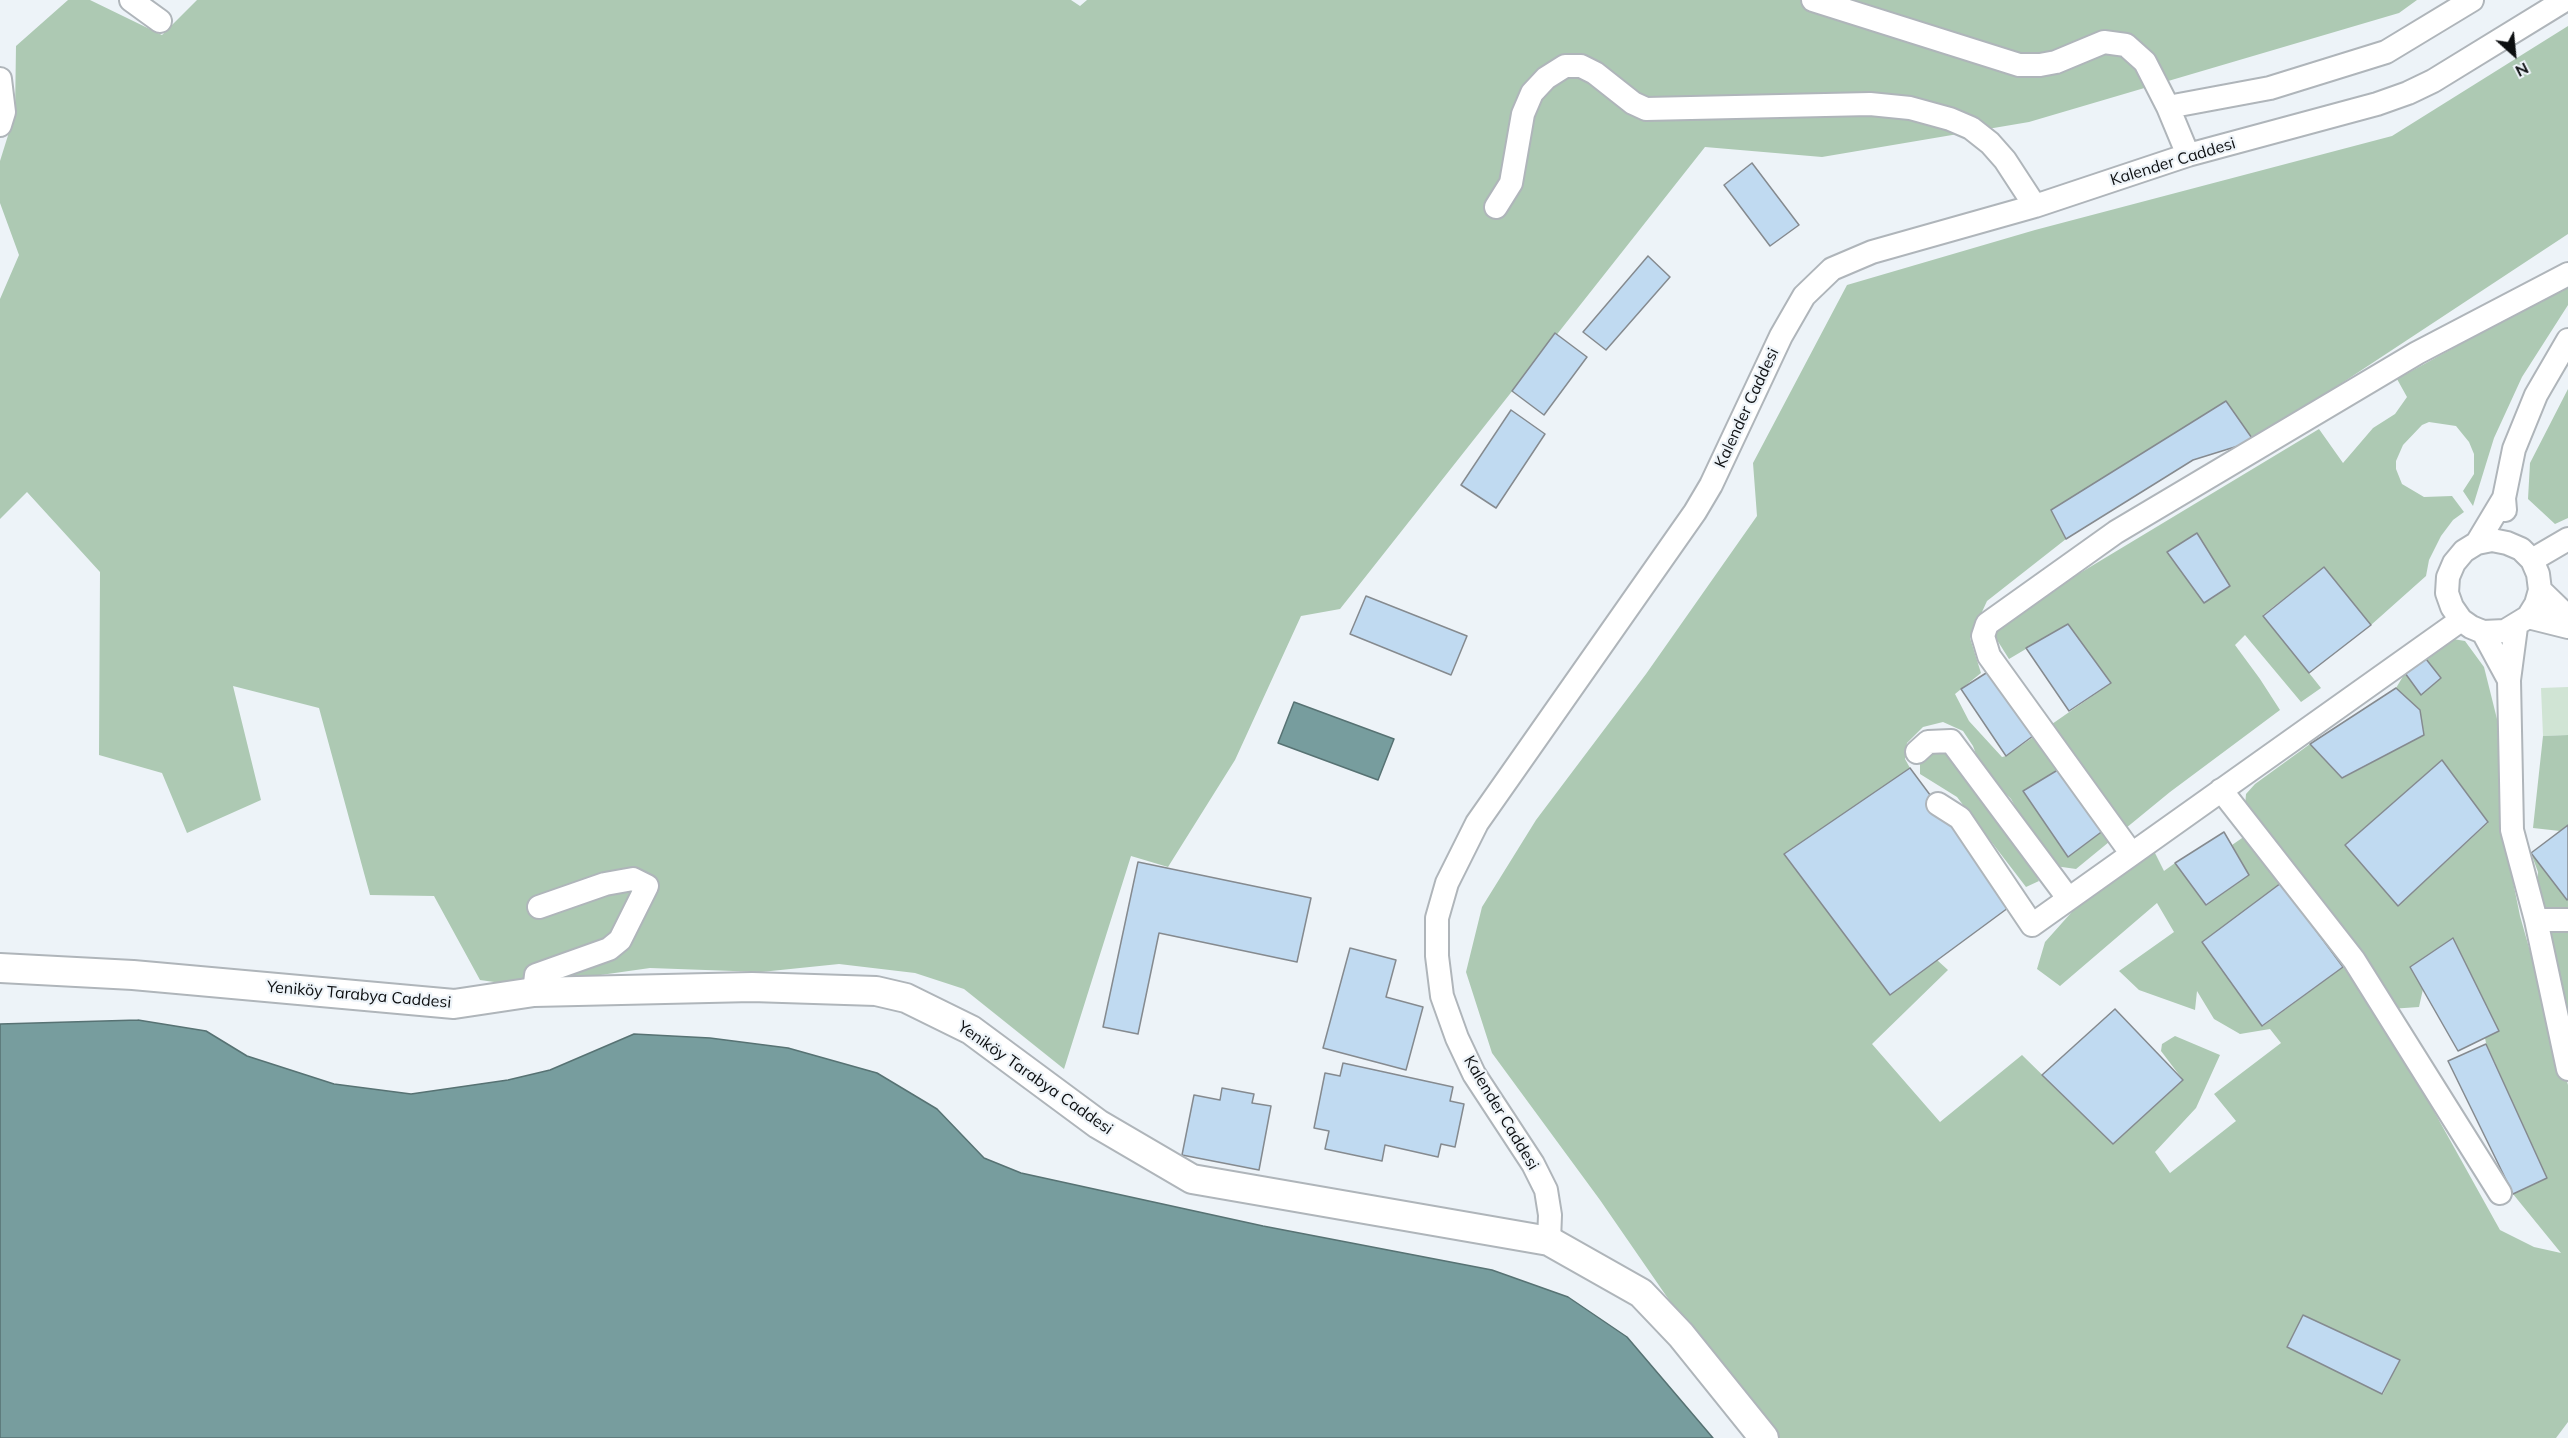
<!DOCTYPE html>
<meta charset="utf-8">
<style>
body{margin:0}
#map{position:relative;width:2568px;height:1438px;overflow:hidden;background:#edf3f8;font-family:Mulish,sans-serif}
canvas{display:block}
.north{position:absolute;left:2484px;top:24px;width:60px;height:60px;-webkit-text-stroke:4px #edf3f8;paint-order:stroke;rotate:153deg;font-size:16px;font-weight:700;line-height:24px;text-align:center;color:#0c0e10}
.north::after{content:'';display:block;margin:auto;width:21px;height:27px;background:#0c0e10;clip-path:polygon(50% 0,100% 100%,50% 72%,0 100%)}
</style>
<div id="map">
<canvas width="2568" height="1438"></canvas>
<div class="north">N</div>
</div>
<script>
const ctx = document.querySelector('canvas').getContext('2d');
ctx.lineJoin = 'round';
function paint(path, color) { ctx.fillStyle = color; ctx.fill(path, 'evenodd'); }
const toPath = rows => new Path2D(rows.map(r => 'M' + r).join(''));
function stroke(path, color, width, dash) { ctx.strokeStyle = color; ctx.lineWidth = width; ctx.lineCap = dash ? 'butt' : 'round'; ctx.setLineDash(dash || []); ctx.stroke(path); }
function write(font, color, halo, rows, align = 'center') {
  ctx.font = font + ' Mulish,sans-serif'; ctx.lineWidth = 4.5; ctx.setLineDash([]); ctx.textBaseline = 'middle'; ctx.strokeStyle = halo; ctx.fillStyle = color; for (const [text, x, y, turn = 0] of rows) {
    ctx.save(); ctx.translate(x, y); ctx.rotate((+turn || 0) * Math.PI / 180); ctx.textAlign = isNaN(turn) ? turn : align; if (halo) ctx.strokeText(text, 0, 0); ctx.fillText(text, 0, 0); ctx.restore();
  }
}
paint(toPath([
 [2568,687,2568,735,2543,736,2541,688]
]), '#d0e4d4');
paint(toPath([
 [68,0,90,0,162,35,197,0,1071,0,1080,6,1087,0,2417,0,2399,13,2029,122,1822,157,1705,147,1340,609,1301,616,1235,760,1168,867,1131,856,1064,1069,964,989,915,973,839,964,761,972,650,968,523,986,480,980,434,896,370,895,319,708,233,686,261,800,187,833,162,773,99,755,100,572,27,492,0,519,0,299,19,255,0,203,0,161,15,113,16,46],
 [2568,26,2568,234,2254,441,2226,401,2051,510,2066,539,1987,601,1970,638,1981,673,1955,694,1969,721,2002,757,2006,756,2111,683,2068,624,2009,659,1992,632,2012,614,2319,429,2343,463,2373,428,2395,414,2407,397,2397,379,2568,285,2568,305,2522,377,2494,438,2473,506,2463,491,2474,474,2474,454,2469,442,2456,426,2429,422,2422,425,2403,445,2396,461,2396,469,2402,484,2424,497,2452,496,2464,512,2453,520,2441,536,2429,560,2426,576,2371,625,2324,567,2263,615,2321,688,2301,702,2245,635,2235,645,2260,679,2280,710,2170,792,2076,869,2048,865,2011,799,1981,768,1973,746,1963,731,1943,722,1923,727,1907,743,1905,759,1910,768,1890,995,1937,960,1948,970,1872,1044,1940,1122,2022,1055,2113,1144,2183,1080,2161,1051,2162,1044,2175,1036,2220,1055,2196,1108,2155,1152,2170,1173,2236,1121,2214,1094,2281,1043,2270,1029,2240,1034,2214,1019,2197,991,2195,1010,2139,990,2119,971,2174,932,2157,903,2060,986,2037,969,2045,942,2104,876,2149,841,2164,871,2175,863,2206,905,2249,875,2232,845,2258,827,2245,806,2246,794,2255,784,2310,744,2343,778,2424,735,2420,710,2396,688,2405,673,2422,694,2441,678,2426,659,2453,639,2465,641,2484,667,2498,723,2502,815,2508,857,2520,916,2568,1085,2568,1422,2556,1438,1773,1438,1734,1394,1600,1200,1492,1053,1466,972,1482,907,1536,820,1646,674,1757,516,1753,463,1847,285,2035,230,2392,136],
 [2197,533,2230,586,2204,603,2168,552],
 [2442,760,2488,823,2398,906,2345,845],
 [2281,884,2343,967,2263,1026,2262,1026],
 [2453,938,2499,1031,2485,1038,2486,1043,2547,1178,2513,1194,2561,1253,2534,1247,2500,1230,2391,1034,2375,1010,2419,1007,2423,989,2411,967],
 [2303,1316,2399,1361,2383,1394,2287,1347],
 [2568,389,2568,518,2555,524,2528,499,2530,463],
 [1939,735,1990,792,2039,881,2026,887,1957,797,1920,774,1920,747],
 [2568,735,2568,825,2560,831,2533,828,2543,736],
 [2531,853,2568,899,2568,1020,2537,886,2538,872]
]), '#adc9b3');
const water = toPath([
 [1294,702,1394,739,1378,780,1278,743,1294,702],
 [138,1020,206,1031,247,1056,334,1084,411,1094,508,1080,550,1070,634,1034,710,1038,788,1048,877,1073,937,1109,984,1158,1021,1173,1263,1226,1492,1270,1568,1297,1627,1337,1713,1438,0,1438,0,1024,138,1020]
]);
paint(water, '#779d9e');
stroke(water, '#577273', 1.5);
const building = toPath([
 [1752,163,1799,225,1770,246,1724,185,1752,163],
 [1648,256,1670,277,1606,350,1583,332,1648,256],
 [1555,333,1587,357,1544,415,1512,391,1555,333],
 [2226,401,2254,441,2193,460,2066,539,2051,510,2226,401],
 [1511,410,1545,434,1496,508,1461,485,1511,410],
 [2197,533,2230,586,2204,603,2167,552,2197,533],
 [2324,567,2371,625,2309,673,2263,616,2324,567],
 [1366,596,1467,636,1451,675,1350,634,1366,596],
 [2068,624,2111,683,2069,711,2026,648,2068,624],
 [2426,659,2441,678,2421,695,2405,673,2426,659],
 [1994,668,2037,733,2006,756,1961,689,1994,668],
 [2396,688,2420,710,2424,735,2342,778,2310,744,2396,688],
 [2442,760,2488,822,2398,906,2345,845,2442,760],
 [1910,768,2012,905,1890,995,1784,854,1910,768],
 [2061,768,2108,827,2068,857,2023,791,2061,768],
 [2568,825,2568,899,2567,900,2531,853,2568,825],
 [2224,832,2249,875,2206,905,2175,863,2224,832],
 [1138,862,1311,898,1297,962,1159,933,1138,1034,1103,1027,1138,862],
 [2281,883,2343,967,2262,1026,2202,942,2281,883],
 [2453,938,2499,1031,2458,1051,2410,967,2453,938],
 [1350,948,1396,960,1386,997,1423,1007,1406,1070,1323,1048,1350,948],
 [2115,1009,2183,1080,2113,1144,2042,1075,2115,1009],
 [2486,1044,2547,1178,2513,1194,2448,1061,2486,1044],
 [1343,1063,1453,1087,1450,1101,1464,1104,1455,1147,1441,1144,1438,1157,1385,1145,1382,1161,1325,1149,1329,1131,1314,1128,1325,1073,1340,1076,1343,1063],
 [1222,1088,1254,1094,1252,1103,1271,1106,1259,1170,1182,1155,1194,1095,1220,1100,1222,1088],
 [2303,1315,2400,1360,2382,1394,2287,1347,2303,1315]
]);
paint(building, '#c0daf1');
stroke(building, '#858a8f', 1.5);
const minor = toPath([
 [131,0,160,21],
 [1813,0,2019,65,2040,65,2056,62,2104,42,2126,45,2145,62,2168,107,2188,155],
 [0,79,4,112,0,125],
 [2168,107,2270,88,2386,52,2472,0],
 [1496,207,1511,183,1523,114,1532,93,1546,78,1565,66,1581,66,1595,73,1633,103,1646,109,1870,104,1910,108,1950,119,1971,128,1990,143,2005,160,2035,206],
 [2505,510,2504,498,2514,449,2536,395,2568,340],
 [2477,543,2492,540,2507,543,2521,549,2532,560,2538,574,2540,590,2536,604,2528,617,2505,631,2483,632,2471,627,2461,620,2452,607,2447,593,2448,577,2454,563,2464,551,2477,543,2504,498],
 [2532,560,2568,539],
 [2540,590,2568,617],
 [2528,617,2568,627],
 [2516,627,2509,680,2512,830,2536,920,2568,1069],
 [2483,632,2509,680],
 [1917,752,1928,742,1951,741,2068,898],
 [2221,790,2354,960,2500,1193],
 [1938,804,1960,818,2032,925,2461,620],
 [2131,853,1989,656,1983,636,1987,624,2116,532,2417,353,2568,274],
 [2536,920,2568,920],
 [534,992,536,975,609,949,620,940,647,886,633,879,605,884,539,907],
 [1549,1241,1550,1215,1546,1190,1533,1164,1474,1074,1457,1038,1442,996,1437,956,1437,918,1447,883,1477,823,1695,512,1711,485,1781,336,1804,296,1832,269,1872,252,2035,206,2188,155,2377,104,2408,93,2433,81,2565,0]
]);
const major = toPath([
 [0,968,133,975,454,1004,534,992,752,987,876,991,906,998,971,1030,1098,1124,1192,1179,1549,1241,1641,1293,1681,1335,1764,1438]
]);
stroke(minor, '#afb5ba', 26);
stroke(major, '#afb5ba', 32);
stroke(minor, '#fff', 22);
stroke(major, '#fff', 28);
write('16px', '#0c0e10', '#edf3f8', [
 ["Kalender Caddesi",2173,162,-17],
 ["Kalender Caddesi",1747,408,-65],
 ["Yeniköy Tarabya Caddesi",359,995,5],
 ["Yeniköy Tarabya Caddesi",1035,1078,35],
 ["Kalender Caddesi",1501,1113,59]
]);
</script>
